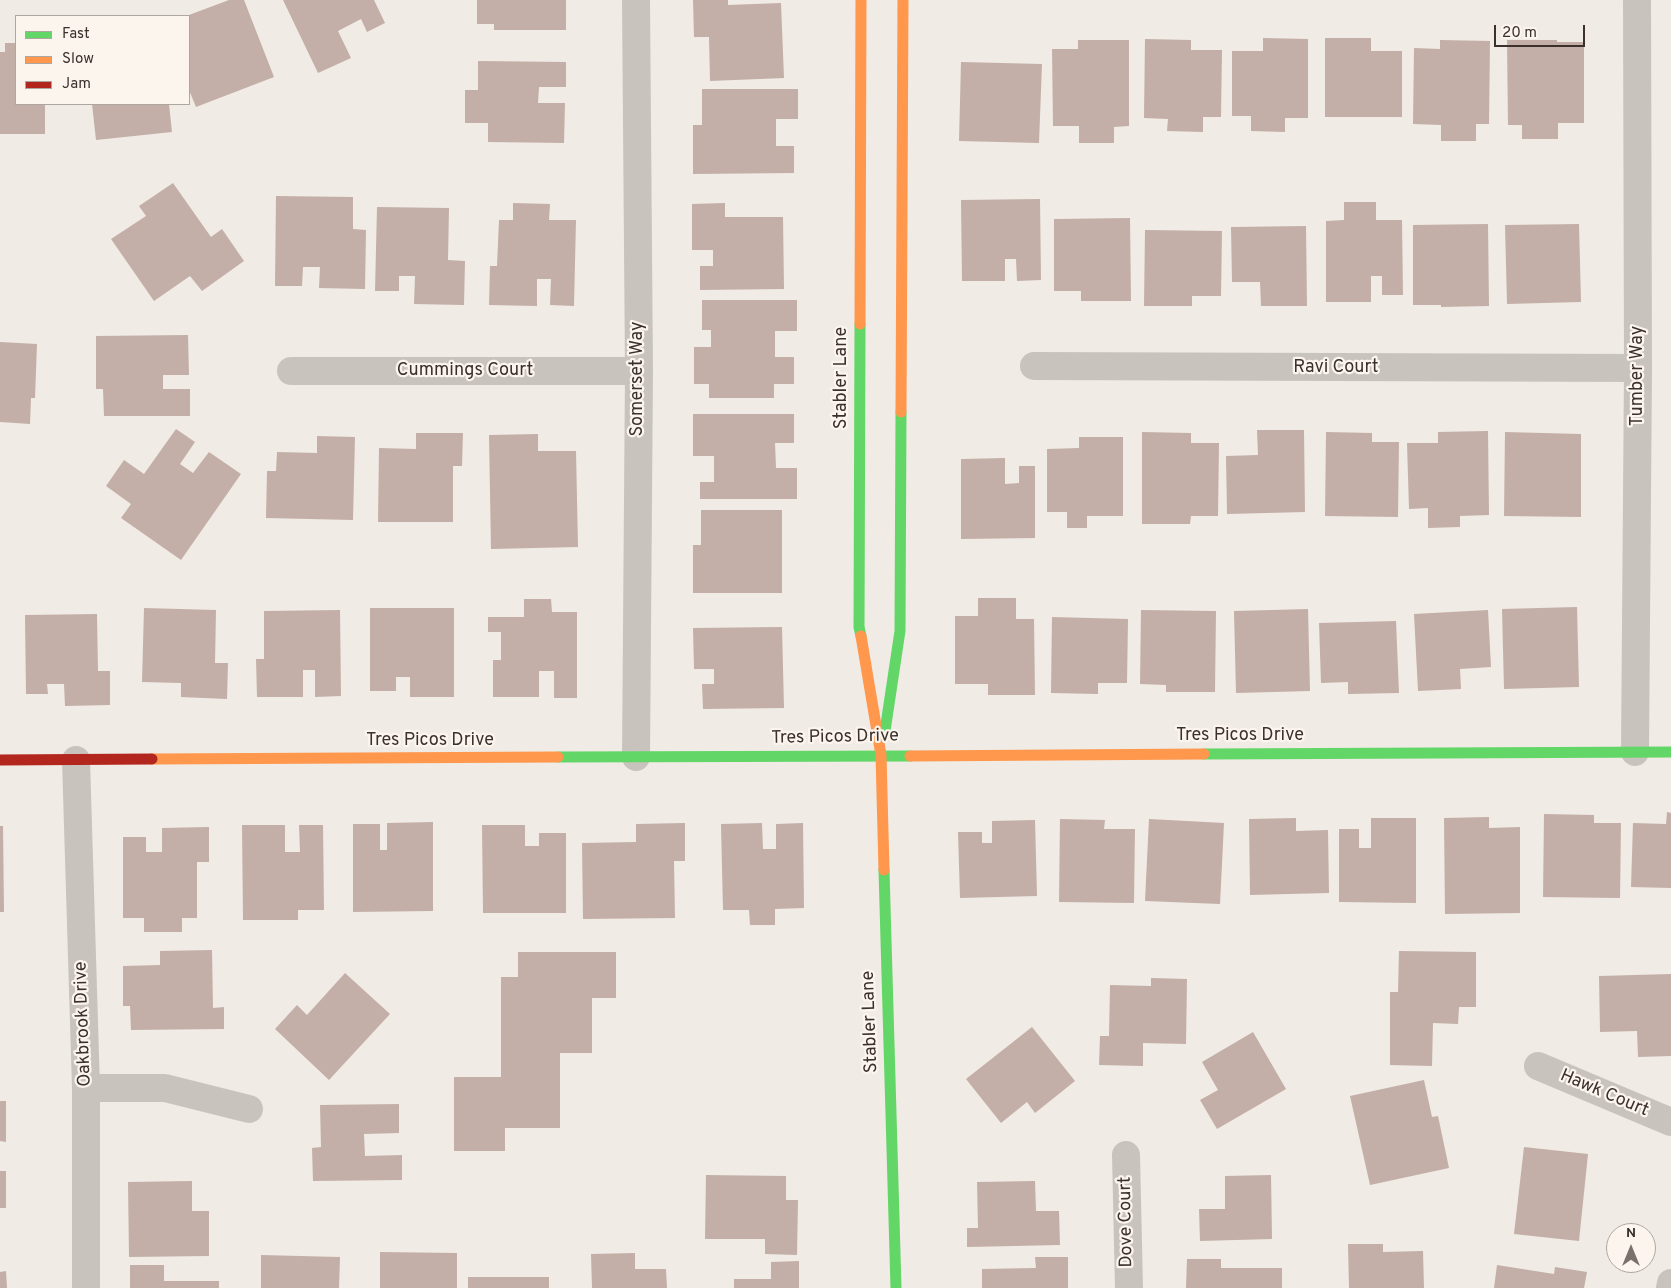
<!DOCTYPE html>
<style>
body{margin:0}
#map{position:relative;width:1671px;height:1288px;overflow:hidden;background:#f0ebe5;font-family:Overpass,sans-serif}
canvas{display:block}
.legend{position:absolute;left:15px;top:15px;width:175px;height:90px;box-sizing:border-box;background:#fbf5ee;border:1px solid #aea6a0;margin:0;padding:6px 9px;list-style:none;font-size:15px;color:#3b302b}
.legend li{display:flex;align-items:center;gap:10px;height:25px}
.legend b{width:25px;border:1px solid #aea6a0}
.north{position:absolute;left:1606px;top:1223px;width:50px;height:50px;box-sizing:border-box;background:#fbf5ee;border:1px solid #aea6a0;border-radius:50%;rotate:0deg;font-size:14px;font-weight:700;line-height:20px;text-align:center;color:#3b302b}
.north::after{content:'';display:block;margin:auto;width:18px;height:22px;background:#7a716c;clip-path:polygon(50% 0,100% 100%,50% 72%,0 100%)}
.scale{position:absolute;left:1494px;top:25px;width:91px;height:22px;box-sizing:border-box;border:2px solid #3b302b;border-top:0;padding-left:6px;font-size:15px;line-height:18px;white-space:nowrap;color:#3b302b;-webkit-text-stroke:4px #fbf5ee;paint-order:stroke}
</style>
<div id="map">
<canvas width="1671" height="1288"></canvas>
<ul class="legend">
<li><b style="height:6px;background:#63d668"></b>Fast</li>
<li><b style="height:6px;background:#ff974d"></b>Slow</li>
<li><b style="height:6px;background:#b3261e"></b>Jam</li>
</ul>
<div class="north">N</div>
<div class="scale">20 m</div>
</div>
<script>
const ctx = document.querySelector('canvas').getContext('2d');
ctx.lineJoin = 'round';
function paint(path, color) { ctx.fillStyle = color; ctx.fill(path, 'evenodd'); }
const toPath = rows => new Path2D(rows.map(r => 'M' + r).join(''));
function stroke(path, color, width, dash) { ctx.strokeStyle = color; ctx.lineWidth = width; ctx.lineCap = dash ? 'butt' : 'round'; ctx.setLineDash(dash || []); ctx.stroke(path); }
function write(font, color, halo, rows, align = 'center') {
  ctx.font = font + ' Overpass,sans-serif'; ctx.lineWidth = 4.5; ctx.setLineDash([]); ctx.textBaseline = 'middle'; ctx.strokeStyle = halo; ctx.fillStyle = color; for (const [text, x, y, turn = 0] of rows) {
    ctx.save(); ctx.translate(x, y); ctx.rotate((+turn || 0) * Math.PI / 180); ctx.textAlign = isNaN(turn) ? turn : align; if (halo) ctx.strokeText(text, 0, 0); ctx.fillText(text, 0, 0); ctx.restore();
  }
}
paint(toPath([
 [229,0,244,0,274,77,196,107,189,90,189,15],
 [283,0,374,0,385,23,367,32,361,19,338,31,351,58,318,73],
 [477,0,566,0,566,30,494,30,494,24,477,24],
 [693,0,728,0,728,5,781,3,784,78,710,81,709,37,694,37],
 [1263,38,1308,39,1308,118,1285,118,1285,132,1251,131,1251,116,1232,116,1232,51,1263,51],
 [1325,38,1371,38,1371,51,1402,51,1402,117,1325,117],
 [1145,39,1191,40,1191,50,1222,50,1221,117,1203,117,1203,132,1167,131,1168,119,1144,118],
 [1078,40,1129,40,1129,126,1114,127,1114,143,1079,143,1079,126,1053,126,1052,49,1078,49],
 [1440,40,1490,41,1489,124,1476,124,1476,141,1441,141,1441,125,1413,124,1414,48,1440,49],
 [1507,40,1557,40,1557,42,1584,42,1584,123,1558,123,1558,139,1522,139,1522,125,1508,125],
 [5,43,16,43,16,104,45,104,45,134,0,134,0,52,5,52],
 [478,61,566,62,566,87,539,87,538,103,565,103,564,143,488,142,488,123,465,123,465,90,478,90],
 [961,62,1042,64,1039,143,959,141],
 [702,89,798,89,798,119,776,119,776,146,794,146,794,173,693,174,693,125,702,125],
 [92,104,169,104,172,132,96,140],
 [173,183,211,237,222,229,244,261,202,291,190,276,154,301,111,239,146,216,139,206],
 [276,196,353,197,353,229,366,230,365,289,319,288,320,267,303,267,302,286,275,286],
 [1040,199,1041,280,1017,281,1016,259,1005,259,1005,281,962,281,961,200],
 [1344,202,1376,202,1376,220,1402,220,1403,295,1382,295,1382,276,1371,276,1371,302,1326,302,1326,221,1344,220],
 [513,203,550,204,549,220,576,220,574,306,550,305,551,279,537,279,537,306,489,305,490,266,497,266,499,220,513,220],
 [725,203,725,217,783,217,784,289,700,290,700,266,713,266,713,250,692,250,692,204],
 [377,207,449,208,448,260,465,261,464,305,414,304,415,276,399,276,399,291,375,291],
 [1130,218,1131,301,1081,301,1081,291,1054,291,1054,219],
 [1488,224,1489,306,1441,307,1441,305,1413,305,1413,225],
 [1579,224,1581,302,1507,304,1505,225],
 [1306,226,1307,306,1261,306,1260,282,1232,282,1231,227],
 [1145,230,1222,231,1221,296,1192,296,1192,306,1144,306],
 [702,300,797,300,797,331,775,331,775,357,794,357,794,384,774,384,774,398,709,398,709,384,694,384,694,347,711,347,711,330,702,330],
 [188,335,189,375,163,375,163,389,190,389,190,416,104,416,103,389,96,389,96,336],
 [0,342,37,344,35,398,31,398,30,424,0,422],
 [693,414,794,414,794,443,775,443,776,468,797,468,797,499,700,499,700,482,714,482,714,456,693,456],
 [176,429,195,442,180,464,193,473,209,452,241,474,181,560,121,518,131,504,106,486,124,460,144,474],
 [1257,430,1304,430,1305,512,1227,514,1226,456,1258,455],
 [1488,431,1489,515,1460,516,1460,527,1428,528,1428,508,1409,509,1407,443,1438,443,1438,432],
 [1142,432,1191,433,1191,443,1219,443,1218,516,1191,516,1190,524,1142,524],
 [1326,432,1372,433,1372,442,1399,442,1398,517,1325,516],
 [1505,432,1581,434,1581,517,1504,516],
 [416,433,463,433,462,466,453,466,453,522,378,522,379,448,416,449],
 [538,434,538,451,576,451,578,547,491,549,489,435],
 [317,436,355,437,353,520,266,518,267,471,276,471,277,452,317,453],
 [1079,437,1123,437,1123,516,1087,516,1087,528,1067,528,1067,512,1047,512,1047,449,1079,448],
 [1005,458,1005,484,1019,483,1019,466,1035,466,1035,538,961,539,961,459],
 [701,510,782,510,782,593,693,593,693,545,701,545],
 [978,598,1016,598,1016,619,1034,619,1035,695,988,695,988,684,955,684,955,616,978,616],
 [524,599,551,599,552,612,577,612,577,698,554,698,554,671,539,671,539,697,493,697,493,660,501,660,501,632,488,632,488,617,524,617],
 [1577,607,1579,687,1504,689,1502,609],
 [144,608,216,610,215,663,228,663,227,699,181,697,181,683,142,682],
 [370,608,454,608,454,697,410,697,410,677,396,677,396,691,370,691],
 [1308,609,1310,691,1236,693,1234,611],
 [340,610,341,696,315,697,315,670,303,670,303,697,257,697,256,659,264,659,264,611],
 [1141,610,1216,611,1215,692,1166,692,1166,685,1140,684],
 [1488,610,1491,667,1460,669,1461,689,1418,691,1414,614],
 [97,614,98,671,110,671,110,705,65,706,64,684,47,684,48,694,26,694,25,615],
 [1052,617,1128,619,1127,683,1098,683,1098,694,1051,693],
 [1396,621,1399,693,1348,694,1348,682,1321,683,1319,623],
 [782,627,784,708,703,709,702,684,714,684,714,669,694,669,693,628],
 [1667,812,1671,813,1671,888,1631,887,1633,823,1666,824],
 [1544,814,1594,815,1594,823,1621,823,1620,898,1543,897],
 [1489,817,1489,828,1520,827,1520,913,1445,914,1444,818],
 [1296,818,1296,831,1328,830,1329,893,1250,895,1249,819],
 [1371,818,1416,818,1416,903,1339,902,1339,829,1359,829,1359,848,1371,848],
 [1060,819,1105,820,1104,829,1135,829,1134,903,1059,902],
 [1149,819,1224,823,1220,904,1145,901],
 [1035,820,1037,896,960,898,958,832,982,832,982,843,992,843,992,821],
 [433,822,433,911,353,912,353,824,380,824,380,850,387,850,387,823],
 [685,823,685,861,674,861,675,918,583,919,582,843,636,842,636,824],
 [762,823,763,849,776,849,776,824,803,823,804,908,775,909,775,925,750,925,749,910,723,910,721,824],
 [242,825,285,825,285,852,300,852,299,825,323,825,324,910,298,910,298,920,243,920],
 [482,825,525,825,525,846,539,846,539,833,566,833,566,913,483,913],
 [0,826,3,826,4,912,0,912],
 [209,827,209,862,197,862,197,918,182,918,182,932,144,932,144,918,123,918,123,837,146,837,146,852,162,852,162,828],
 [212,950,213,1008,224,1007,224,1029,131,1030,130,1006,123,1006,123,966,160,965,160,951],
 [1399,951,1476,952,1476,1007,1459,1007,1458,1024,1433,1023,1432,1066,1390,1065,1390,992,1398,992],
 [518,952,616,952,616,998,592,998,592,1053,560,1053,560,1128,505,1128,505,1151,454,1151,454,1077,501,1077,501,977,518,977],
 [345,973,390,1014,329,1080,275,1029,297,1005,307,1015],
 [1671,974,1671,1056,1638,1057,1637,1031,1600,1032,1599,976],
 [1151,978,1187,979,1186,1044,1143,1043,1143,1066,1099,1065,1100,1036,1109,1036,1110,985,1151,986],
 [1032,1027,1075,1081,1035,1113,1027,1102,1001,1123,966,1079],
 [1253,1032,1286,1089,1217,1129,1200,1100,1218,1090,1202,1062],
 [1424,1080,1432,1117,1438,1116,1449,1168,1370,1185,1350,1096],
 [0,1101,6,1101,6,1142,0,1141],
 [399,1104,399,1133,364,1134,365,1156,402,1155,402,1180,313,1181,312,1148,321,1147,320,1105],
 [1524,1147,1588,1154,1579,1241,1514,1234],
 [0,1171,6,1171,6,1208,0,1208],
 [706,1175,786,1176,786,1200,798,1200,797,1255,765,1254,765,1239,705,1239],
 [1271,1175,1272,1239,1200,1241,1199,1209,1225,1209,1225,1176],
 [192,1181,192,1211,209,1211,209,1256,129,1257,128,1182],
 [1035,1181,1036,1211,1059,1211,1060,1245,967,1247,967,1228,978,1228,977,1182],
 [1348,1244,1383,1244,1383,1252,1423,1251,1424,1288,1349,1288],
 [380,1252,457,1253,457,1288,380,1288],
 [635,1253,635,1269,666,1269,667,1288,592,1288,591,1254],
 [261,1255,340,1257,339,1288,261,1288],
 [1035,1257,1068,1257,1068,1288,982,1288,982,1269,1036,1268],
 [1187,1259,1221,1259,1221,1268,1282,1268,1282,1288,1186,1288],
 [799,1261,799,1288,734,1288,734,1279,771,1279,771,1262],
 [130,1265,164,1265,164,1281,219,1281,219,1288,130,1288],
 [1497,1265,1554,1274,1555,1267,1587,1272,1584,1288,1494,1288],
 [6,1271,7,1288,0,1288,0,1272],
 [468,1277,549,1277,549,1288,468,1288]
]), '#c3afa7');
stroke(toPath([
 [1034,366,1638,368],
 [291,371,639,371],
 [1635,752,1638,368,1637,0],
 [636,757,639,371,636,0],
 [76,760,86,1088,86,1288],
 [1538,1066,1671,1122],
 [86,1088,165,1088,249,1109],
 [1126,1155,1129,1288],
 [1670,1288,1671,1283]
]), '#c9c3be', 28);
stroke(toPath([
 [860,324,859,627,861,636],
 [885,731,900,631,901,412],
 [1204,754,1671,752],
 [558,757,910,756],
 [884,870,896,1288]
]), '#63d668', 11);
stroke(toPath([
 [860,324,861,0],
 [901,412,903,0],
 [861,636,881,755,884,870],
 [910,756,1204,754],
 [152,759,558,757]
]), '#ff974d', 11);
stroke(toPath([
 [0,760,152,759]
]), '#b3261e', 11);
write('18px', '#3b302b', '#fbf5ee', [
 ["Ravi Court",1336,368],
 ["Cummings Court",465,371],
 ["Tumber Way",1638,376,-90],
 ["Stabler Lane",842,378,-90],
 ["Somerset Way",638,379,-90],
 ["Tres Picos Drive",1240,736],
 ["Tres Picos Drive",835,738,-1],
 ["Tres Picos Drive",430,741],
 ["Stabler Lane",871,1022,-92],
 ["Oakbrook Drive",84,1024,-92],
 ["Hawk Court",1604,1094,23],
 ["Dove Court",1127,1222,-91]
]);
</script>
